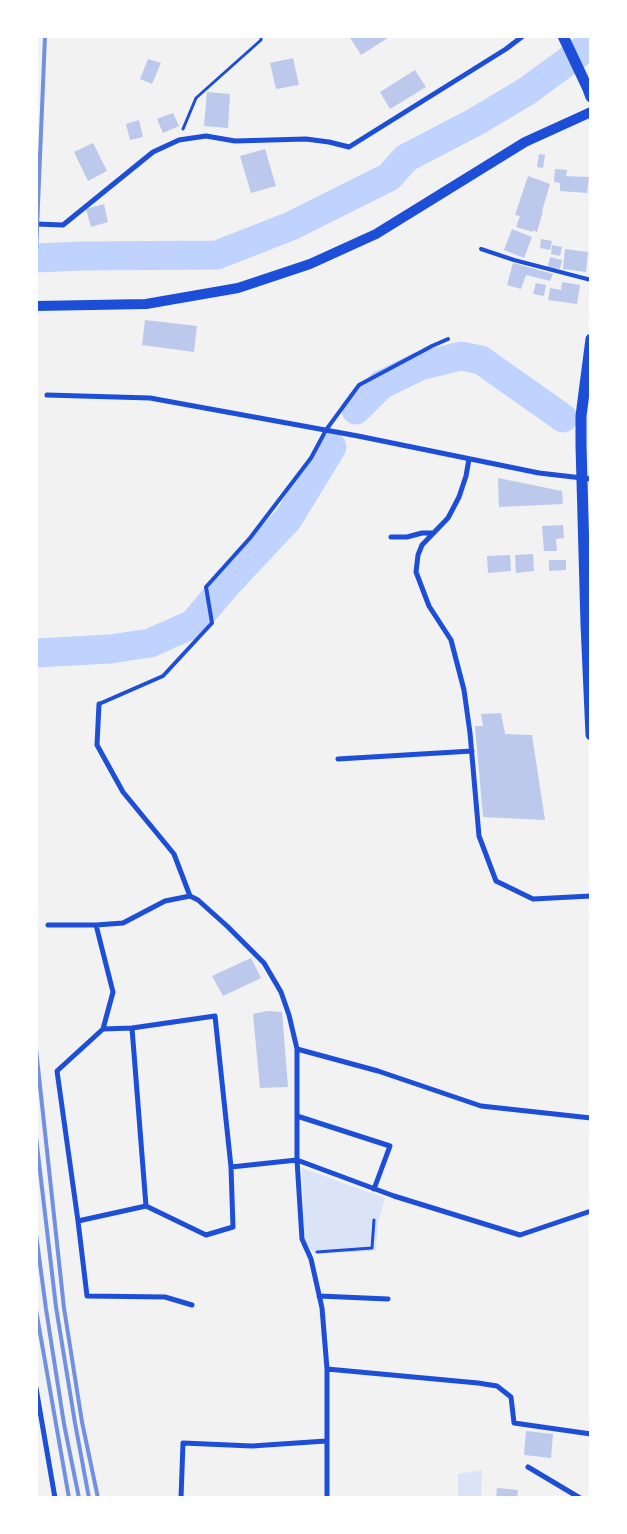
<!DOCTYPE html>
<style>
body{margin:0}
#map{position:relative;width:627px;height:1534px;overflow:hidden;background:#f2f2f2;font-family:"Exo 2",sans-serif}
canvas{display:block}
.frame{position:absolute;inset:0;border:38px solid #fff;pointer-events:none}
</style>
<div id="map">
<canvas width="627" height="1534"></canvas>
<div class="frame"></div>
</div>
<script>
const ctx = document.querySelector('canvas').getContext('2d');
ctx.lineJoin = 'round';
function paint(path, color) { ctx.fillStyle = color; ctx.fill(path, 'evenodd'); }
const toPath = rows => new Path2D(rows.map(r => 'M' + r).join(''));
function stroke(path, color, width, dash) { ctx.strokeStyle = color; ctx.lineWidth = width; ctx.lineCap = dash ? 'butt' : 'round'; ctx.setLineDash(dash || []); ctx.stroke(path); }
paint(toPath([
 [302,1168,385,1198,378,1223,376,1251,315,1254,307,1245,304,1234],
 [482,1470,481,1498,458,1498,458,1474]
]), '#dbe4f7');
stroke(toPath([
 [36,258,81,256,217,255,291,226,389,177,406,158,475,122,527,91,591,44],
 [356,410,381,385,420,366,461,356,481,360,563,418],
 [36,653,110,649,150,643,193,624,227,584,288,519,332,447]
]), '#bfd3fe', 29);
paint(toPath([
 [349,36,391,36,361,55],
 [293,58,299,85,276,89,270,63],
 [148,59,161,63,152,84,140,79],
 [415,70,426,87,390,109,380,92],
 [207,92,230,94,228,128,204,126],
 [173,113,179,126,163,133,157,119],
 [139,120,143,137,130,140,126,124],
 [93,143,107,171,88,181,74,152],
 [265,149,276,186,251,193,240,156],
 [539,154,545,155,543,168,537,167],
 [555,169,567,170,566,176,589,177,587,193,560,191,560,183,554,182],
 [528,176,550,184,542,211,543,211,537,232,533,230,533,232,516,227,520,216,515,215],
 [104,204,108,222,91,227,86,209],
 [512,229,532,237,524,258,504,250],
 [541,239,552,241,550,250,540,248],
 [552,245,562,247,560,256,551,254],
 [565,249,588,252,586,272,563,269],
 [550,257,562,260,560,269,548,267],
 [513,263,553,274,550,281,526,275,521,289,507,285],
 [562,282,580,285,577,304,548,300,550,288,561,290],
 [536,283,546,285,544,296,533,294],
 [145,320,197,326,194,352,142,345],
 [498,478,562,491,563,504,499,507],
 [563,525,564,538,556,539,557,551,544,551,542,526],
 [533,554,534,571,516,573,515,555],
 [510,555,511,571,488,573,487,556],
 [549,560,566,560,566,570,549,571],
 [501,713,505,734,532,735,545,820,483,817,475,726,483,726,481,714],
 [251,958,261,978,223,996,212,976],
 [267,1011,282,1012,288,1087,260,1088,253,1014],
 [526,1431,553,1434,551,1458,524,1455],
 [497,1488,518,1490,517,1498,496,1498]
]), '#bdc9ec');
stroke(toPath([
 [183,129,196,98,261,40,261,36],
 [317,1252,372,1248,374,1220]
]), '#1d4ed8', 3);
stroke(toPath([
 [481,249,514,260,591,280],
 [99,704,163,676,212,623,206,587,250,538,311,458,326,430,359,385,432,346,448,339]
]), '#1d4ed8', 4);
stroke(toPath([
 [36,224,63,225,153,152,179,140,206,136,235,141,306,139,329,142,349,147,506,49,523,36],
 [47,395,150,398,358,436,539,473,591,479],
 [469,459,466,476,459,497,448,518,422,545,418,555,416,572,429,606,451,640,464,690,470,733,479,836,496,881,533,899,591,896],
 [391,537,407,537,422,533,433,533],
 [99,704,97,745,123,792,174,854,190,896],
 [338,759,472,751],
 [48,925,96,925,123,923,165,901,190,896,198,900,227,926,264,963,281,992,289,1015,297,1049,297,1160,302,1239,311,1259,322,1308,327,1369,327,1498],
 [96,925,113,992,103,1029,57,1071,78,1221,146,1206,206,1235,233,1227,231,1167,215,1016,132,1028,103,1029],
 [132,1028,146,1206],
 [297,1049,378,1071,481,1106,591,1118],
 [297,1116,390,1146,374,1189],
 [231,1167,297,1160,394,1196,520,1235,591,1211],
 [78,1221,87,1296,165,1297,192,1305],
 [319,1296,388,1299],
 [327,1369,478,1383,497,1386,511,1397,514,1423,591,1434],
 [36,1388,55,1498],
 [528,1467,580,1498],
 [181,1498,183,1443,252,1446,326,1441]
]), '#1d4ed8', 5);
stroke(toPath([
 [36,306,146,304,238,288,310,264,376,234,525,142,591,112]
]), '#1d4ed8', 10);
stroke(toPath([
 [563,36,588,89,591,97],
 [591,339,581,416,581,445,586,624,591,735]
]), '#1d4ed8', 11);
stroke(toPath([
 [36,253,45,36],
 [36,1049,64,1308,82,1422,98,1498],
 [36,1137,56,1307,75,1423,89,1498],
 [36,1234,46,1309,64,1424,79,1498],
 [36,1310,69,1498]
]), '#7290e2', 4);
</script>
